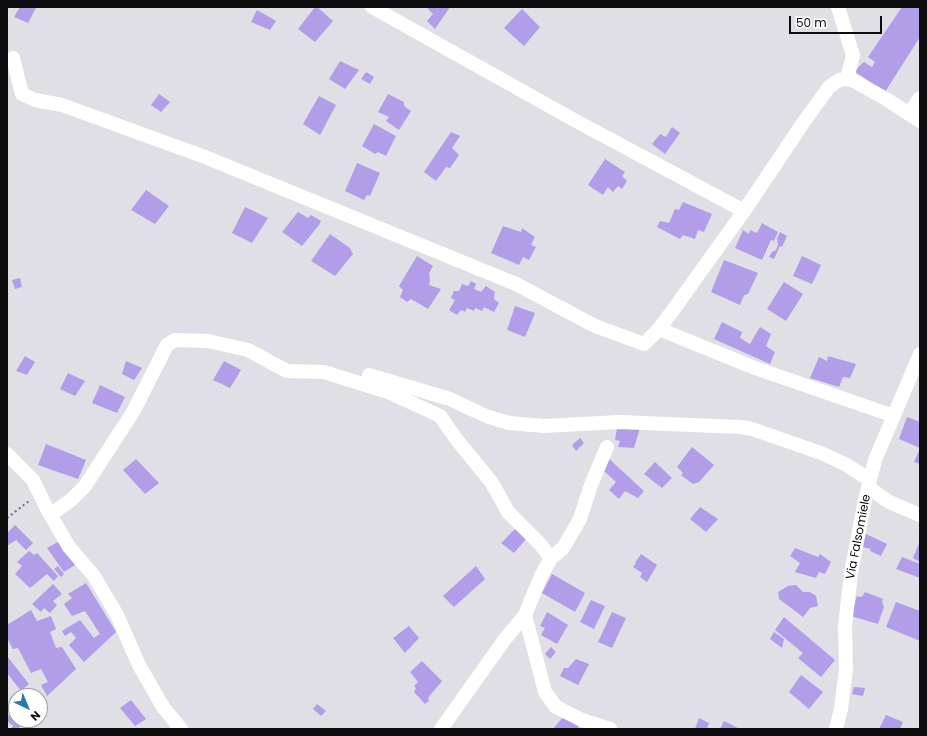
<!DOCTYPE html>
<style>
body{margin:0}
#map{position:relative;width:927px;height:736px;overflow:hidden;background:#dfdfe5;font-family:Poppins,sans-serif}
canvas{display:block}
.frame{position:absolute;inset:0;border:8px solid #0d0d0f;pointer-events:none}
.north{position:absolute;left:8px;top:688px;width:40px;height:40px;box-sizing:border-box;background:#fff;border:1px solid #9e9e9f;border-radius:50%;rotate:136deg;font-size:11px;font-weight:700;line-height:16px;text-align:center;color:#0d0d0f}
.north::after{content:'';display:block;margin:auto;width:14px;height:18px;background:#217eab;clip-path:polygon(50% 0,100% 100%,50% 72%,0 100%)}
.scale{position:absolute;left:789px;top:16px;width:93px;height:18px;box-sizing:border-box;border:2px solid #0d0d0f;border-top:0;padding-left:5px;font-size:12px;line-height:14px;white-space:nowrap;color:#0d0d0f;-webkit-text-stroke:3px #fff;paint-order:stroke}
</style>
<div id="map">
<canvas width="927" height="736"></canvas>
<div class="frame"></div>
<div class="north">N</div>
<div class="scale">50 m</div>
</div>
<script>
const ctx = document.querySelector('canvas').getContext('2d');
ctx.lineJoin = 'round';
function paint(path, color) { ctx.fillStyle = color; ctx.fill(path, 'evenodd'); }
const toPath = rows => new Path2D(rows.map(r => 'M' + r).join(''));
function stroke(path, color, width, dash) { ctx.strokeStyle = color; ctx.lineWidth = width; ctx.lineCap = dash ? 'butt' : 'round'; ctx.setLineDash(dash || []); ctx.stroke(path); }
function write(font, color, halo, rows, align = 'center') {
  ctx.font = font + ' Poppins,sans-serif'; ctx.lineWidth = 3; ctx.setLineDash([]); ctx.textBaseline = 'middle'; ctx.strokeStyle = halo; ctx.fillStyle = color; for (const [text, x, y, turn = 0] of rows) {
    ctx.save(); ctx.translate(x, y); ctx.rotate((+turn || 0) * Math.PI / 180); ctx.textAlign = isNaN(turn) ? turn : align; if (halo) ctx.strokeText(text, 0, 0); ctx.fillText(text, 0, 0); ctx.restore();
  }
}
paint(toPath([
 [20,7,33,7,36,8,28,23,14,17],
 [315,7,317,7,333,21,315,42,298,29],
 [429,7,450,7,435,29,427,21,433,14,428,9],
 [902,7,920,7,920,37,885,92,854,71,864,62,872,67,875,62,868,57],
 [522,9,540,27,524,46,504,28],
 [257,10,276,21,270,30,251,22],
 [340,61,359,70,345,89,329,79],
 [366,72,374,77,370,84,361,79],
 [159,94,170,102,161,112,151,105],
 [388,94,404,102,404,106,411,111,399,130,386,121,389,117,378,112],
 [319,96,336,105,320,135,303,124],
 [374,124,396,136,386,156,378,152,375,154,362,146],
 [672,127,680,133,665,154,652,144,660,134,666,137],
 [451,132,460,136,452,148,459,155,450,168,446,167,436,181,424,172],
 [605,159,625,172,622,176,627,181,622,189,618,186,613,192,608,187,603,195,588,185],
 [357,163,380,173,370,196,367,195,364,200,345,191],
 [146,190,169,206,155,224,131,210],
 [683,202,712,214,704,232,698,230,695,239,683,235,680,239,657,227,660,221,669,223,675,209,679,210],
 [245,207,268,218,252,243,232,233],
 [298,212,308,218,311,215,321,221,319,225,302,246,282,232],
 [762,223,778,232,774,241,771,240,762,260,735,248,743,230,749,234,750,230,757,233],
 [503,226,521,232,522,228,535,237,531,245,536,247,529,260,523,257,519,265,491,253],
 [780,232,787,236,782,247,780,246,774,259,769,257,772,252,776,250,778,245,777,239],
 [330,234,350,248,353,254,335,276,311,261],
 [417,256,433,266,429,273,430,280,429,285,441,289,428,309,411,299,407,302,400,297,403,290,399,286],
 [802,256,821,265,812,284,793,276],
 [724,260,758,273,748,294,744,295,740,305,711,292],
 [20,278,22,287,15,289,12,280],
 [471,281,476,284,474,289,481,292,486,286,495,292,494,299,499,303,494,312,484,307,482,311,475,308,474,311,467,308,465,312,461,310,457,315,449,310,455,300,451,298,454,291,459,291,462,284,468,286],
 [784,282,803,294,786,321,767,309],
 [515,306,535,313,525,337,507,330],
 [722,322,742,332,740,338,750,344,760,327,771,334,766,346,775,352,770,364,714,339],
 [25,356,35,362,27,375,16,371],
 [828,356,856,364,850,378,843,377,839,387,810,378,819,357,827,361],
 [126,361,142,368,134,380,122,374],
 [224,361,241,370,230,388,213,380],
 [68,373,85,381,75,396,60,389],
 [100,385,125,397,117,413,92,403],
 [907,417,920,422,920,448,899,439],
 [617,428,640,428,634,448,618,447,620,441,615,440],
 [580,438,584,443,576,451,572,445],
 [46,444,86,460,78,479,38,465],
 [692,447,714,465,699,482,693,484,681,475,683,473,677,467],
 [920,449,920,464,914,462],
 [607,457,644,491,638,498,625,491,619,499,609,490,616,482,601,468],
 [136,459,159,483,145,494,123,470],
 [655,462,672,478,662,488,644,474],
 [700,507,718,519,706,532,690,519],
 [15,525,33,543,26,550,16,540,7,546,7,533],
 [516,528,527,538,514,553,501,543],
 [864,533,887,544,881,556,870,551,871,549,861,547],
 [920,541,920,562,913,558],
 [58,542,75,565,64,572,47,548],
 [795,548,818,557,820,554,831,562,825,574,819,572,816,578,795,572,800,563,790,556],
 [29,551,34,555,37,553,58,576,54,581,47,574,30,588,15,574,22,566,17,562],
 [641,554,657,565,647,582,640,577,642,573,633,567,636,563,635,563],
 [902,557,920,564,920,578,896,569],
 [58,566,64,574,61,577,54,569],
 [476,566,485,579,454,607,443,596],
 [552,574,585,593,575,612,542,593],
 [86,583,116,632,84,662,69,645,76,638,71,632,65,636,62,631,80,620,94,638,100,634,85,611,72,616,64,604,72,598,68,594],
 [53,584,62,594,53,601,57,605,50,613,44,608,41,612,32,604],
 [796,585,803,592,810,592,816,596,818,606,810,608,803,617,779,599,778,592,788,586],
 [865,592,883,599,882,602,884,607,878,624,851,616,857,596,862,597],
 [591,600,605,606,594,629,580,622],
 [896,602,920,611,920,641,886,627],
 [31,610,37,621,51,616,56,629,50,632,56,648,62,647,76,669,47,696,41,685,48,682,41,669,31,673,18,648,13,649,7,638,7,625],
 [547,612,568,625,557,644,541,635,545,628,540,626],
 [612,612,626,618,612,648,598,642],
 [784,617,835,660,821,677,798,658,803,653,775,630],
 [409,626,419,638,405,653,393,638],
 [774,632,784,639,782,648,770,639],
 [551,647,556,652,550,659,545,654],
 [7,656,29,684,21,691,7,673],
 [576,659,589,664,578,685,560,676,564,668,568,668],
 [422,661,442,681,428,698,429,701,425,704,414,692,416,688,414,686,418,682,410,672],
 [801,675,823,692,809,709,789,692],
 [854,687,865,688,863,696,852,694],
 [131,700,146,719,135,726,120,708],
 [317,704,326,711,321,716,313,709],
 [7,714,21,725,18,729,11,729,13,726,7,721],
 [886,715,903,722,900,729,879,729],
 [563,717,579,726,577,729,553,729],
 [699,718,709,723,707,729,695,729],
 [724,721,740,729,720,729]
]), '#b29de9');
stroke(toPath([
 [7,518,29,501]
]), '#6f6f73', 2, [2, 3]);
stroke(toPath([
 [372,7,576,121,744,211],
 [838,7,853,55,847,79],
 [13,58,22,94,35,100,62,105,205,157,516,284,595,326,644,344,659,329,676,306,744,211,803,123,829,87,839,80,847,79,854,81,886,99,920,121],
 [909,113,920,98],
 [659,329,755,368,894,416],
 [369,375,450,399,486,416,509,423,544,426,619,422,740,427,752,429,821,453,845,464,870,480],
 [7,454,33,480,47,509,69,547,94,576,117,615,139,665,163,707,181,729],
 [868,487,889,502,920,515],
 [50,515,71,500,85,486,133,412,167,345,175,340,208,341,248,350,287,371,324,372,388,392,440,416,457,440,492,483,508,512,540,544,551,558,541,576,525,615,545,692,556,707,582,720,610,729],
 [551,558,563,548,580,519,591,485,607,447],
 [441,729,505,639,525,615],
 [836,729,841,709,846,669,845,626,851,573,865,500,875,460,920,354]
]), '#fff', 14);
write('12px', '#0d0d0f', '#fff', [
 ["Via Falsomiele",859,537,-79]
]);
</script>
